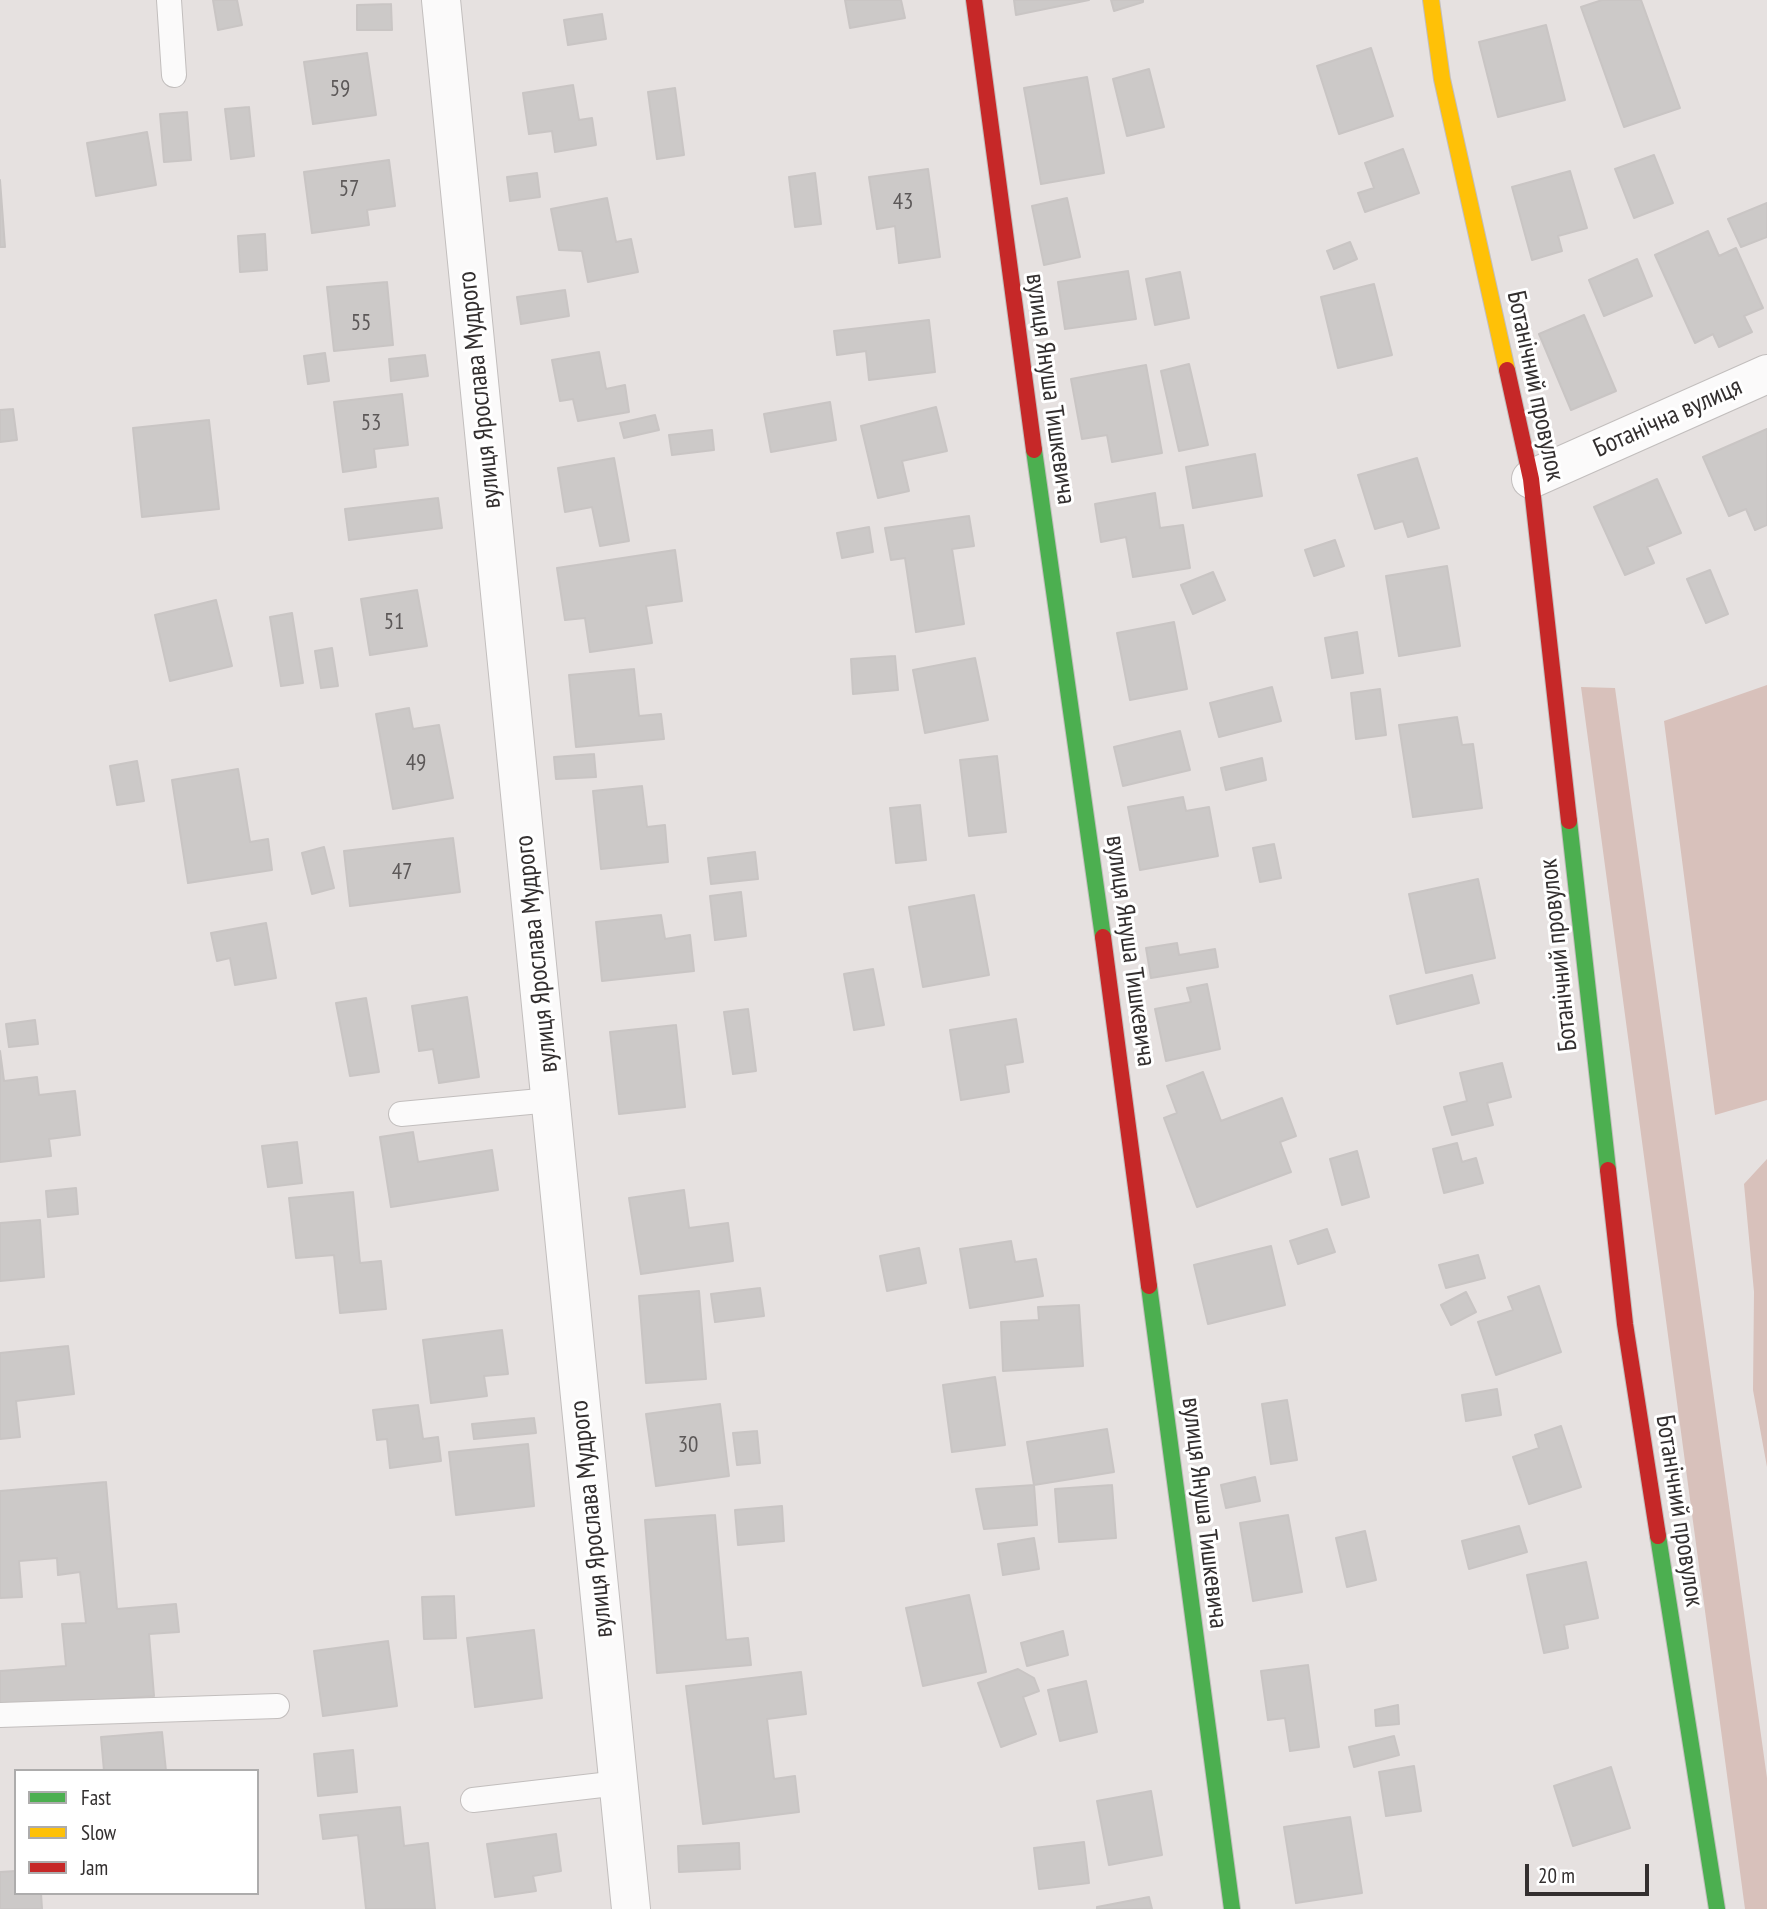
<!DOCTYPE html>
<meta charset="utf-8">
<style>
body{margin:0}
#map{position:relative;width:1767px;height:1909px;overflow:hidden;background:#e6e1e0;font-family:"PT Sans Narrow",sans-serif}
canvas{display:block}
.legend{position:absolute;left:14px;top:1769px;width:245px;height:126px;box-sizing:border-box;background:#fff;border:2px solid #adacac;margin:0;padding:9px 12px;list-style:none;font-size:21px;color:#332f2f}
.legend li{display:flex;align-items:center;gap:14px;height:35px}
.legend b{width:35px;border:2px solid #adacac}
.scale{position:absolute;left:1525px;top:1864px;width:124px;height:32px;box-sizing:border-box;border:4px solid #332f2f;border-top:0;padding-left:9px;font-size:21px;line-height:24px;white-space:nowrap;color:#332f2f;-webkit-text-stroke:5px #fff;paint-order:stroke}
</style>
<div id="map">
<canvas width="1767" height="1909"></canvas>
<ul class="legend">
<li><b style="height:9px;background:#4caf50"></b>Fast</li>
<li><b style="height:9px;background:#ffc107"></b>Slow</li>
<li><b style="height:9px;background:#c62828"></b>Jam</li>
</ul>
<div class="scale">20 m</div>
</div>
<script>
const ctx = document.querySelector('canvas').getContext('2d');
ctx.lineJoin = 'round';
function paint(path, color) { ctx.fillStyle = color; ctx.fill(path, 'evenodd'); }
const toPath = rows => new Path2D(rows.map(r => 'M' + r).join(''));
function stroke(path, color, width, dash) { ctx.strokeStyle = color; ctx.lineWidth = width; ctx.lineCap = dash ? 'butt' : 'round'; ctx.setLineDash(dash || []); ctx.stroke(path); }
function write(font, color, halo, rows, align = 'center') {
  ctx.font = font + ' "PT Sans Narrow",sans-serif'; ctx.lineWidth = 6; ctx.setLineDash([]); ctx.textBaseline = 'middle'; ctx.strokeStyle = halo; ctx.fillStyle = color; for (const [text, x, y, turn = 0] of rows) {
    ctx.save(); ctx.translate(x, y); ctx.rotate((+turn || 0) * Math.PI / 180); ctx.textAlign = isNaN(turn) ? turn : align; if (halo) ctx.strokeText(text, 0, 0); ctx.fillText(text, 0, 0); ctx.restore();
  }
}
paint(toPath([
 [1767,685,1767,1100,1715,1115,1664,721],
 [1581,687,1615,688,1767,1778,1767,1909,1745,1909],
 [1767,1159,1767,1467,1753,1390,1754,1292,1744,1184]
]), '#d8c1bb');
const building = toPath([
 [213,0,237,0,242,25,218,30,213,0],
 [845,0,901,0,905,18,850,28,845,0],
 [1014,0,1089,0,1016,15,1014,0],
 [1111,0,1143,0,1143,2,1114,11,1111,0],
 [1602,0,1641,0,1680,108,1624,127,1581,7,1602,0],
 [391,4,392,30,357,30,357,5,391,4],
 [602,14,606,39,568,45,564,20,602,14],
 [1546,25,1565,100,1498,117,1479,42,1546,25],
 [1371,48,1393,116,1339,134,1317,66,1371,48],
 [367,53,376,115,313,124,304,62,367,53],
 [1149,69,1164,127,1127,136,1113,79,1149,69],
 [1087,77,1104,173,1041,184,1024,88,1087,77],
 [573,85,579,120,592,118,596,145,555,152,552,131,529,134,523,93,573,85],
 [675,88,684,155,657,159,648,92,675,88],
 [249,107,254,156,231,159,225,109,249,107],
 [187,112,191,160,164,162,160,114,187,112],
 [147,132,156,185,96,196,87,143,147,132],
 [1403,149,1419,193,1365,212,1358,193,1374,188,1365,163,1403,149],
 [1654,155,1673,203,1634,218,1615,169,1654,155],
 [389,160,395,206,367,210,369,225,312,233,304,172,389,160],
 [928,169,940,257,899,263,895,226,877,229,869,177,928,169],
 [1570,171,1587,228,1558,236,1562,251,1532,260,1512,187,1570,171],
 [537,173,540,197,510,201,507,177,537,173],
 [815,173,821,224,795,227,789,177,815,173],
 [0,180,5,247,0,247,0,180],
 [607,198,616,242,631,239,638,272,588,282,582,251,559,250,551,209,607,198],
 [1067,198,1080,257,1044,265,1032,206,1067,198],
 [1767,203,1767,237,1741,247,1728,219,1767,203],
 [1708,231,1719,256,1736,248,1763,308,1744,316,1752,332,1719,347,1713,334,1695,343,1655,255,1708,231],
 [265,234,267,270,240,272,238,236,265,234],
 [1350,242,1357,259,1334,269,1327,251,1350,242],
 [1637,259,1652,296,1604,316,1589,280,1637,259],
 [1128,271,1136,319,1065,329,1058,282,1128,271],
 [1180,272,1189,318,1155,325,1146,279,1180,272],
 [387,282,393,345,334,351,327,287,387,282],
 [1374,284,1392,355,1338,368,1321,297,1374,284],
 [565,290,569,316,521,324,517,297,565,290],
 [1584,315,1616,391,1571,410,1539,334,1584,315],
 [929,320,935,372,869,380,866,351,837,355,834,331,929,320],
 [599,352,606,389,625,385,629,412,578,421,573,399,560,401,552,360,599,352],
 [325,353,329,381,308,384,304,356,325,353],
 [425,355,428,376,391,381,389,359,425,355],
 [1189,364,1208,445,1179,451,1161,371,1189,364],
 [1146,365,1162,453,1112,462,1107,435,1082,439,1071,379,1146,365],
 [402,394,408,445,374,449,376,467,343,472,334,402,402,394],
 [830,402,836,440,771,452,764,414,830,402],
 [936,407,947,451,902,461,909,491,878,498,861,426,936,407],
 [13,409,17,440,0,442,0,410,13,409],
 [655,415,659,430,624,438,620,423,655,415],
 [209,420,219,509,142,517,133,428,209,420],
 [1767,429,1767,525,1755,530,1746,509,1729,516,1703,457,1767,429],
 [712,430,714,450,672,455,669,435,712,430],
 [1255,454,1262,496,1193,508,1186,467,1255,454],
 [614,458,629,541,600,546,592,507,565,512,558,468,614,458],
 [1417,458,1439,528,1408,537,1403,521,1375,529,1358,475,1417,458],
 [1657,479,1681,533,1647,547,1654,563,1625,575,1594,507,1657,479],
 [1155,493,1160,528,1183,525,1190,568,1133,577,1126,537,1101,542,1095,504,1155,493],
 [438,498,442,528,349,540,345,509,438,498],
 [969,516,974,546,952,549,964,624,916,632,905,558,891,560,885,528,969,516],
 [869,527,873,552,842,558,837,533,869,527],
 [1335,540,1344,566,1314,576,1305,550,1335,540],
 [675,550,682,601,646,606,652,643,590,652,585,618,565,620,557,568,675,550],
 [1447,566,1460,646,1399,656,1386,576,1447,566],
 [1710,570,1728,614,1706,623,1687,579,1710,570],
 [1213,572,1225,600,1193,614,1181,585,1213,572],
 [417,590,427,646,370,655,361,599,417,590],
 [216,600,232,666,170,681,155,615,216,600],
 [292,613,303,683,281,686,270,617,292,613],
 [1174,622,1187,689,1130,700,1117,633,1174,622],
 [1357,632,1363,673,1332,678,1325,638,1357,632],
 [332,648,338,686,321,688,315,651,332,648],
 [895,656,898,690,853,694,851,659,895,656],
 [975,658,988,720,925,733,913,670,975,658],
 [634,669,639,716,661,714,664,739,576,747,569,675,634,669],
 [1272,687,1281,721,1219,737,1210,703,1272,687],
 [1380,689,1386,735,1356,739,1351,693,1380,689],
 [409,708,413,729,439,725,453,798,393,809,376,714,409,708],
 [1457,717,1462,745,1473,744,1482,808,1413,817,1399,725,1457,717],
 [1180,731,1190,770,1123,786,1114,747,1180,731],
 [594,754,596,777,556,779,554,757,594,754],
 [997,756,1006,832,969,836,960,760,997,756],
 [1262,758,1266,780,1226,790,1221,768,1262,758],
 [137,761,144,801,117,805,110,766,137,761],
 [238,769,250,842,268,839,272,870,188,883,172,780,238,769],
 [642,786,647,827,665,825,668,862,601,869,593,791,642,786],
 [1183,797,1186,811,1209,807,1218,856,1140,870,1128,807,1183,797],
 [920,805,926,860,896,863,890,808,920,805],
 [453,838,460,892,350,906,344,851,453,838],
 [1274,844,1281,878,1260,882,1253,848,1274,844],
 [324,847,334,888,312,894,302,853,324,847],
 [755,852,758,879,711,884,708,858,755,852],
 [1478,879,1495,958,1426,973,1409,894,1478,879],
 [741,892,746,936,715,940,710,896,741,892],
 [974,895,989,975,923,987,909,907,974,895],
 [661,915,665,939,690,935,694,971,602,981,596,922,661,915],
 [266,923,276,978,235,985,230,958,217,961,211,933,266,923],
 [1177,943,1179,955,1215,949,1218,967,1151,978,1146,948,1177,943],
 [873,969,884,1025,854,1030,844,974,873,969],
 [1472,975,1479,1003,1397,1024,1390,996,1472,975],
 [1207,984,1220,1049,1166,1061,1155,1009,1191,1002,1187,988,1207,984],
 [467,997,479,1077,439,1083,433,1049,419,1051,412,1006,467,997],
 [366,998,379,1072,350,1076,336,1003,366,998],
 [748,1009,756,1071,733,1074,724,1012,748,1009],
 [1016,1019,1023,1062,1005,1065,1009,1092,961,1100,950,1030,1016,1019],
 [35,1020,38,1044,9,1047,6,1024,35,1020],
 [676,1025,685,1107,619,1114,610,1032,676,1025],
 [0,1051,4,1081,37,1077,39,1095,75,1091,80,1135,49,1139,51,1156,0,1162,0,1051],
 [1502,1063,1511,1097,1487,1103,1493,1125,1452,1135,1444,1107,1467,1101,1460,1073,1502,1063],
 [1203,1072,1221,1121,1282,1098,1296,1136,1280,1142,1291,1172,1197,1207,1164,1118,1177,1113,1167,1086,1203,1072],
 [413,1132,418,1162,492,1150,498,1190,391,1207,380,1137,413,1132],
 [297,1142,302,1183,268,1187,262,1146,297,1142],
 [1457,1143,1462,1162,1476,1158,1483,1183,1444,1193,1433,1149,1457,1143],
 [1357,1151,1369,1197,1342,1205,1330,1159,1357,1151],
 [76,1188,78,1214,48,1217,46,1191,76,1188],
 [684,1190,689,1228,728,1223,733,1261,641,1274,629,1198,684,1190],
 [353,1192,360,1263,381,1261,386,1309,340,1313,334,1255,296,1258,289,1198,353,1192],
 [40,1220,44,1277,0,1281,0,1223,40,1220],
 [1327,1229,1335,1252,1298,1264,1290,1241,1327,1229],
 [1011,1241,1015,1262,1036,1259,1043,1296,970,1308,960,1249,1011,1241],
 [1271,1246,1285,1305,1208,1324,1194,1265,1271,1246],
 [919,1248,926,1283,887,1291,880,1256,919,1248],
 [1478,1255,1485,1278,1446,1288,1439,1265,1478,1255],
 [1539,1286,1561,1352,1496,1375,1478,1322,1513,1310,1508,1297,1539,1286],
 [760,1288,764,1316,715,1322,711,1294,760,1288],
 [699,1291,706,1379,646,1383,639,1296,699,1291],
 [1466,1292,1476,1312,1451,1325,1441,1305,1466,1292],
 [1079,1305,1083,1366,1003,1371,1001,1322,1039,1320,1038,1307,1079,1305],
 [502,1330,508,1374,484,1376,487,1396,431,1403,423,1340,502,1330],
 [68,1346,74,1394,16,1401,20,1437,0,1439,0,1353,68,1346],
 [995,1377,1005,1445,952,1452,943,1385,995,1377],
 [1497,1389,1501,1415,1466,1421,1462,1395,1497,1389],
 [1287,1400,1297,1460,1271,1464,1262,1404,1287,1400],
 [720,1404,729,1476,656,1486,646,1414,720,1404],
 [418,1405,423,1439,438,1437,441,1461,390,1468,387,1439,377,1440,373,1410,418,1405],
 [534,1418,536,1433,474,1439,472,1424,534,1418],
 [1561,1426,1581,1487,1529,1504,1513,1457,1539,1448,1535,1435,1561,1426],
 [1107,1429,1114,1472,1034,1485,1027,1442,1107,1429],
 [757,1431,760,1463,737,1465,733,1433,757,1431],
 [528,1444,534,1506,456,1515,449,1452,528,1444],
 [1255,1477,1260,1501,1226,1508,1221,1485,1255,1477],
 [106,1482,117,1609,176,1604,179,1632,149,1634,154,1696,0,1708,0,1671,66,1666,62,1624,86,1623,80,1572,58,1575,57,1558,19,1561,22,1597,0,1598,0,1491,106,1482],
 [1034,1485,1037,1525,984,1529,976,1489,1034,1485],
 [1112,1485,1116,1538,1059,1542,1055,1489,1112,1485],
 [782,1506,784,1541,738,1545,735,1510,782,1506],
 [715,1515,726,1640,748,1638,751,1665,657,1673,645,1520,715,1515],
 [1288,1515,1302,1592,1253,1601,1240,1523,1288,1515],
 [1519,1526,1527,1552,1469,1569,1462,1541,1519,1526],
 [1365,1531,1376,1580,1347,1587,1336,1538,1365,1531],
 [1034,1538,1039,1569,1003,1575,998,1544,1034,1538],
 [1586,1562,1598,1618,1564,1625,1568,1648,1544,1653,1527,1575,1586,1562],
 [969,1595,986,1672,923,1686,906,1608,969,1595],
 [454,1596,456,1638,424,1639,422,1597,454,1596],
 [534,1630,542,1698,475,1707,467,1638,534,1630],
 [1063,1631,1068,1655,1027,1666,1021,1643,1063,1631],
 [388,1641,397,1706,323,1716,314,1651,388,1641],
 [1308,1665,1319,1747,1290,1751,1285,1718,1268,1720,1261,1671,1308,1665],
 [1018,1669,1034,1678,1039,1691,1023,1697,1036,1734,1001,1747,978,1683,1018,1669],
 [801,1672,806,1714,767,1719,774,1779,795,1776,799,1812,703,1824,686,1686,801,1672],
 [1086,1681,1097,1732,1060,1741,1048,1690,1086,1681],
 [1398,1705,1399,1724,1376,1726,1375,1710,1398,1705],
 [162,1732,166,1771,104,1771,101,1737,162,1732],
 [1394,1736,1399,1755,1354,1767,1349,1747,1394,1736],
 [353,1750,357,1792,318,1796,314,1754,353,1750],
 [1414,1766,1421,1811,1386,1816,1379,1772,1414,1766],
 [1611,1767,1630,1828,1573,1846,1554,1786,1611,1767],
 [1151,1791,1162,1855,1109,1865,1097,1801,1151,1791],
 [400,1807,404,1846,428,1843,435,1909,366,1909,358,1835,323,1839,320,1815,400,1807],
 [1350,1817,1362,1893,1296,1903,1284,1827,1350,1817],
 [556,1834,561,1871,533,1876,536,1891,495,1897,487,1844,556,1834],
 [1084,1842,1089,1883,1039,1889,1034,1848,1084,1842],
 [739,1843,740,1869,679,1872,678,1846,739,1843],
 [16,1871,16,1893,41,1893,42,1909,0,1909,0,1872,16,1871],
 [1149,1897,1152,1909,1097,1909,1097,1907,1149,1897]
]);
paint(building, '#ccc9c8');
stroke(building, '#c9c5c4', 2);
const lane = toPath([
 [169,0,174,75],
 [401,1114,551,1100],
 [0,1715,277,1706],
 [473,1800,619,1783]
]);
const street = toPath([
 [441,0,631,1909],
 [1531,479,1767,374]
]);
const fast = toPath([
 [1034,450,1103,937],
 [1569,821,1608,1170],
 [1149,1286,1232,1909],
 [1658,1536,1717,1909]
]);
const slow = toPath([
 [1431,0,1442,79,1507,370]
]);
const jam = toPath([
 [974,0,1034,450],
 [1507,370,1531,479,1569,821],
 [1103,937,1149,1286],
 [1608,1170,1625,1324,1658,1536]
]);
stroke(lane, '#c2bebd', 26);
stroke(street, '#c2bebd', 40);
stroke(fast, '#c2bebd', 18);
stroke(slow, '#c2bebd', 18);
stroke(jam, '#c2bebd', 18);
stroke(lane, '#fbfafa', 24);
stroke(street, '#fbfafa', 38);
stroke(fast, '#4caf50', 16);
stroke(slow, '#ffc107', 16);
stroke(jam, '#c62828', 16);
write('23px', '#5c5858', null, [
 ["59",340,89],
 ["57",349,189],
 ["43",903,202],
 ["55",361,323],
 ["53",371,423],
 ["51",394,622],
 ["49",416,763],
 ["47",402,872],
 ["30",688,1445]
]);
write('26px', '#332f2f', '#fff', [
 ["Ботанічний провулок",1535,386,78],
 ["вулиця Януша Тишкевича",1050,389,82],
 ["вулиця Ярослава Мудрого",480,390,-96],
 ["Ботанічна вулиця",1668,418,-24],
 ["вулиця Януша Тишкевича",1130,951,82],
 ["вулиця Ярослава Мудрого",537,954,-96],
 ["Ботанічний провулок",1559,955,-96],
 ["Ботанічний провулок",1679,1511,81],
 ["вулиця Януша Тишкевича",1204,1513,83],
 ["вулиця Ярослава Мудрого",592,1519,-96]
]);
</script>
